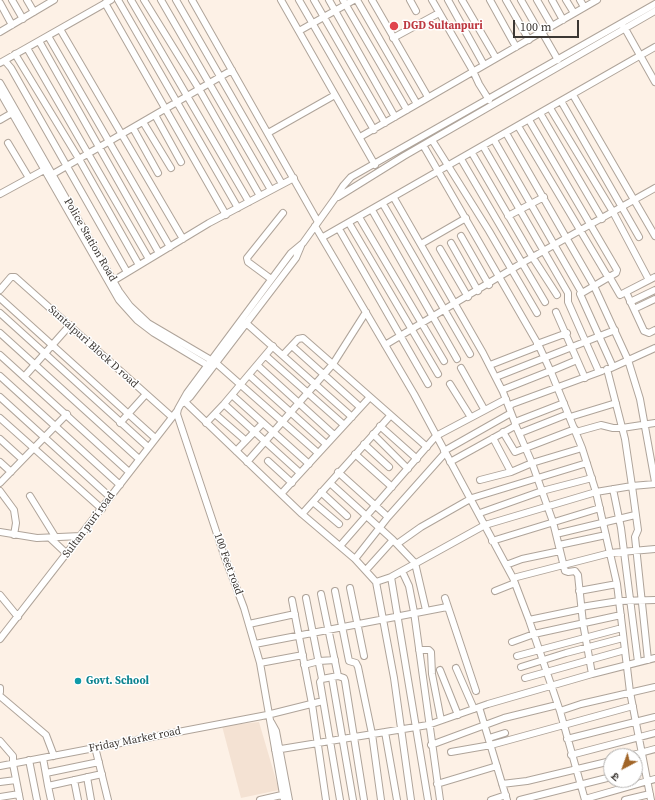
<!DOCTYPE html>
<meta charset="utf-8">
<style>
body{margin:0}
#map{position:relative;width:655px;height:800px;overflow:hidden;background:#fdf1e6;font-family:"Source Serif 4","Noto Sans Devanagari",serif}
canvas{display:block}
.north{position:absolute;left:603px;top:748px;width:40px;height:40px;box-sizing:border-box;background:#fff;border:1px solid #b1afad;border-radius:50%;rotate:221deg;font-size:11px;font-weight:700;line-height:16px;text-align:center;color:#3c3733}
.north::after{content:'';display:block;margin:auto;width:14px;height:18px;background:#a16528;clip-path:polygon(50% 0,100% 100%,50% 72%,0 100%)}
.scale{position:absolute;left:513px;top:20px;width:66px;height:18px;box-sizing:border-box;border:2px solid #3c3733;border-top:0;padding-left:5px;font-size:12px;line-height:14px;white-space:nowrap;color:#3c3733;-webkit-text-stroke:3px #fff;paint-order:stroke}
</style>
<div id="map">
<canvas width="655" height="800"></canvas>
<div class="north">उ</div>
<div class="scale">100 m</div>
</div>
<script>
const ctx = document.querySelector('canvas').getContext('2d');
ctx.lineJoin = 'round';
function paint(path, color) { ctx.fillStyle = color; ctx.fill(path, 'evenodd'); }
const toPath = rows => new Path2D(rows.map(r => 'M' + r).join(''));
function stroke(path, color, width, dash) { ctx.strokeStyle = color; ctx.lineWidth = width; ctx.lineCap = dash ? 'butt' : 'round'; ctx.setLineDash(dash || []); ctx.stroke(path); }
function write(font, color, halo, rows, align = 'center') {
  ctx.font = font + ' "Source Serif 4",serif'; ctx.lineWidth = 3; ctx.setLineDash([]); ctx.textBaseline = 'middle'; ctx.strokeStyle = halo; ctx.fillStyle = color; for (const [text, x, y, turn = 0] of rows) {
    ctx.save(); ctx.translate(x, y); ctx.rotate((+turn || 0) * Math.PI / 180); ctx.textAlign = isNaN(turn) ? turn : align; if (halo) ctx.strokeText(text, 0, 0); ctx.fillText(text, 0, 0); ctx.restore();
  }
}
paint(toPath([
 [259,722,279,790,241,798,222,726]
]), '#f4e2d3');
const minor = toPath([
 [12,0,23,19],
 [27,0,34,12],
 [118,0,238,208],
 [131,0,249,202],
 [144,0,199,89,260,196],
 [161,0,271,190],
 [176,0,282,184],
 [192,0,318,222],
 [281,0,375,165],
 [299,0,374,130],
 [314,0,385,123],
 [329,0,395,117],
 [343,0,407,110],
 [357,0,417,104],
 [372,0,428,97],
 [410,0,416,11],
 [432,0,473,71,479,84,489,100],
 [448,0,484,65],
 [462,0,496,58],
 [490,0,516,47],
 [506,0,529,40],
 [521,0,540,33],
 [537,0,552,26],
 [552,0,563,20],
 [566,0,574,13],
 [580,0,584,7],
 [0,3,12,25],
 [105,3,226,215],
 [623,25,655,82],
 [60,29,183,239],
 [299,31,354,0],
 [0,32,54,0],
 [542,32,558,60],
 [48,36,170,247],
 [393,38,439,13],
 [39,41,159,253],
 [27,48,149,259],
 [15,54,79,159,139,265],
 [5,61,11,68,127,272],
 [0,63,111,0],
 [0,83,119,291,130,306,148,323,216,363,318,453],
 [0,92,119,300,137,320,154,333,212,368],
 [573,95,655,236],
 [561,101,639,237],
 [550,108,613,212,649,280],
 [540,113,602,219],
 [155,115,181,162],
 [0,120,12,113],
 [529,120,617,270,616,273,582,293],
 [143,122,171,168],
 [518,126,608,277],
 [133,128,158,173],
 [268,133,335,95],
 [506,133,594,286,628,360,640,399,655,482],
 [360,137,597,0],
 [432,140,489,231,537,313],
 [494,140,582,293,580,294,613,367],
 [8,143,29,178],
 [423,145,539,346,551,372,582,448,596,492,617,584,630,692,651,800],
 [483,146,568,293,568,302,599,372],
 [472,153,533,258,557,295],
 [461,159,545,302],
 [53,174,232,70],
 [0,194,44,170],
 [338,197,404,156,655,11],
 [394,198,483,353,503,392,515,423,515,426,450,462],
 [383,204,470,354],
 [372,210,457,359],
 [508,216,544,197],
 [359,217,444,361],
 [349,223,438,374],
 [315,226,414,394,513,578,529,620,560,711,585,800],
 [339,229,428,384],
 [461,236,489,285],
 [323,237,655,47],
 [451,243,478,291],
 [421,244,466,218],
 [440,249,468,297],
 [609,276,620,295,655,277],
 [271,279,248,262,247,258,283,213],
 [113,281,209,223,294,178],
 [0,290,11,277,15,277,172,417],
 [626,292,644,331,649,333,655,330],
 [0,298,155,438],
 [630,302,655,290],
 [634,309,655,299],
 [556,312,585,378],
 [0,313,148,447],
 [246,323,352,417],
 [0,333,139,459],
 [537,344,567,333],
 [385,345,522,263,655,188],
 [292,346,360,407],
 [0,355,129,472],
 [283,355,298,339,303,338,427,447],
 [266,356,344,425],
 [257,365,334,435],
 [490,365,539,346],
 [461,368,484,409],
 [611,368,655,348],
 [607,369,625,439,632,486,638,530,635,537,648,660],
 [551,371,577,360],
 [249,375,326,444],
 [0,376,120,485],
 [24,377,70,325],
 [496,377,615,330],
 [450,384,470,416],
 [502,390,550,371],
 [232,395,309,464],
 [0,397,110,497],
 [183,400,302,514,355,559,376,582,394,678,411,800],
 [183,403,190,397,296,258,301,246],
 [224,404,300,473],
 [509,407,512,404,602,371],
 [215,414,245,440],
 [570,417,616,403],
 [0,418,102,509],
 [515,422,564,403],
 [120,423,146,394],
 [206,423,224,404,273,346],
 [515,424,532,463,553,522,565,571,568,572,575,571,578,575,583,623,592,674],
 [380,426,417,459],
 [503,432,515,452,575,429],
 [576,432,601,425,613,428,622,428,655,423],
 [520,433,568,414],
 [373,434,408,469],
 [493,438,511,472],
 [0,439,22,459],
 [364,444,389,467],
 [236,451,263,423],
 [444,451,511,413],
 [355,454,392,487],
 [268,461,292,483],
 [0,462,11,472],
 [247,462,333,364,366,312],
 [338,472,388,517],
 [480,480,511,472,532,463,582,448],
 [0,483,67,414],
 [330,483,393,540,415,563,426,610],
 [613,489,621,528,638,662],
 [0,491,14,510,16,523,14,535],
 [321,492,347,516],
 [281,494,370,397],
 [30,496,56,538],
 [313,502,339,524],
 [480,513,542,491,592,478],
 [302,514,390,416],
 [0,532,37,538,81,536],
 [556,534,635,515],
 [50,538,67,554],
 [492,541,600,508],
 [397,544,421,527,472,498,587,463],
 [559,545,606,535],
 [340,546,436,436,506,399],
 [355,559,388,517,445,453],
 [506,565,522,559,560,551],
 [366,570,393,540],
 [402,571,409,586,414,612,440,800],
 [391,577,428,800],
 [513,578,610,553,655,549],
 [376,582,391,577,485,525,596,492,632,486,655,484],
 [350,588,364,656],
 [335,591,349,661,356,663,358,667,372,734,381,800],
 [495,591,515,583],
 [579,591,617,584],
 [321,594,338,676],
 [0,595,18,617],
 [306,598,322,679],
 [445,598,476,691],
 [292,600,312,704,326,800],
 [581,607,619,601,655,600],
 [529,620,582,609],
 [249,624,295,614],
 [0,639,177,411],
 [512,642,534,634,621,615],
 [255,644,447,607],
 [419,650,429,650,431,652,432,674,441,720],
 [517,656,622,628],
 [260,663,303,655],
 [304,665,319,661,335,660],
 [521,667,566,653,623,638],
 [456,668,474,709],
 [440,670,458,715],
 [332,678,353,800],
 [525,678,625,650],
 [0,688,0,692],
 [0,696,46,735,54,756],
 [479,707,507,800],
 [560,711,581,704,655,687],
 [271,722,276,731,289,800],
 [385,732,397,800],
 [489,738,505,733],
 [567,739,655,717],
 [0,741,13,756,13,764,20,800],
 [431,745,504,718,557,705],
 [95,747,108,800],
 [275,750,428,725,488,704,592,674,655,658],
 [451,752,491,745,633,706],
 [571,755,655,733],
 [629,756,655,749],
 [43,758,48,786,102,774],
 [29,760,37,800],
 [0,766,267,715,323,701],
 [635,771,645,769],
 [46,773,99,762],
 [87,777,91,800],
 [74,780,78,800],
 [0,782,16,780],
 [437,784,497,766],
 [502,784,527,781,611,761],
 [48,786,51,800],
 [0,797,19,794],
 [585,799,655,779],
 [260,800,286,794],
 [284,800,260,663,244,608,224,555,177,414,178,409,187,393,291,253,303,243,336,197,343,186,351,177,655,4],
 [340,800,320,682,322,679,338,676,344,678,345,681,364,800],
 [491,800,506,795],
 [520,800,611,777],
 [625,800,650,794]
]);
stroke(minor, '#afa49a', 8);
stroke(minor, '#fff', 6);
for (const [x, y, r, color] of [
 [394,26,5,"#e0444e"],
 [78,681,4,"#0f9aa8"]
]) { const dot = new Path2D(); dot.arc(x, y, r, 0, 2 * Math.PI); ctx.fillStyle = color; ctx.fill(dot); stroke(dot, '#fff', 1.5); }
write('bold 11px', '#be3a42', '#fff', [
 ["DGD Sultanpuri",403,26]
], 'left');
write('11px', '#3c3733', '#fff', [
 ["Police Station Road",90,240,60],
 ["Suntalpuri Block D road",93,347,42],
 ["Sultan puri road",89,525,-53],
 ["100 Feet road",228,564,70],
 ["Friday Market road",135,740,-11]
]);
write('bold 11px', '#0d838f', '#fff', [
 ["Govt. School",86,681]
], 'left');
</script>
